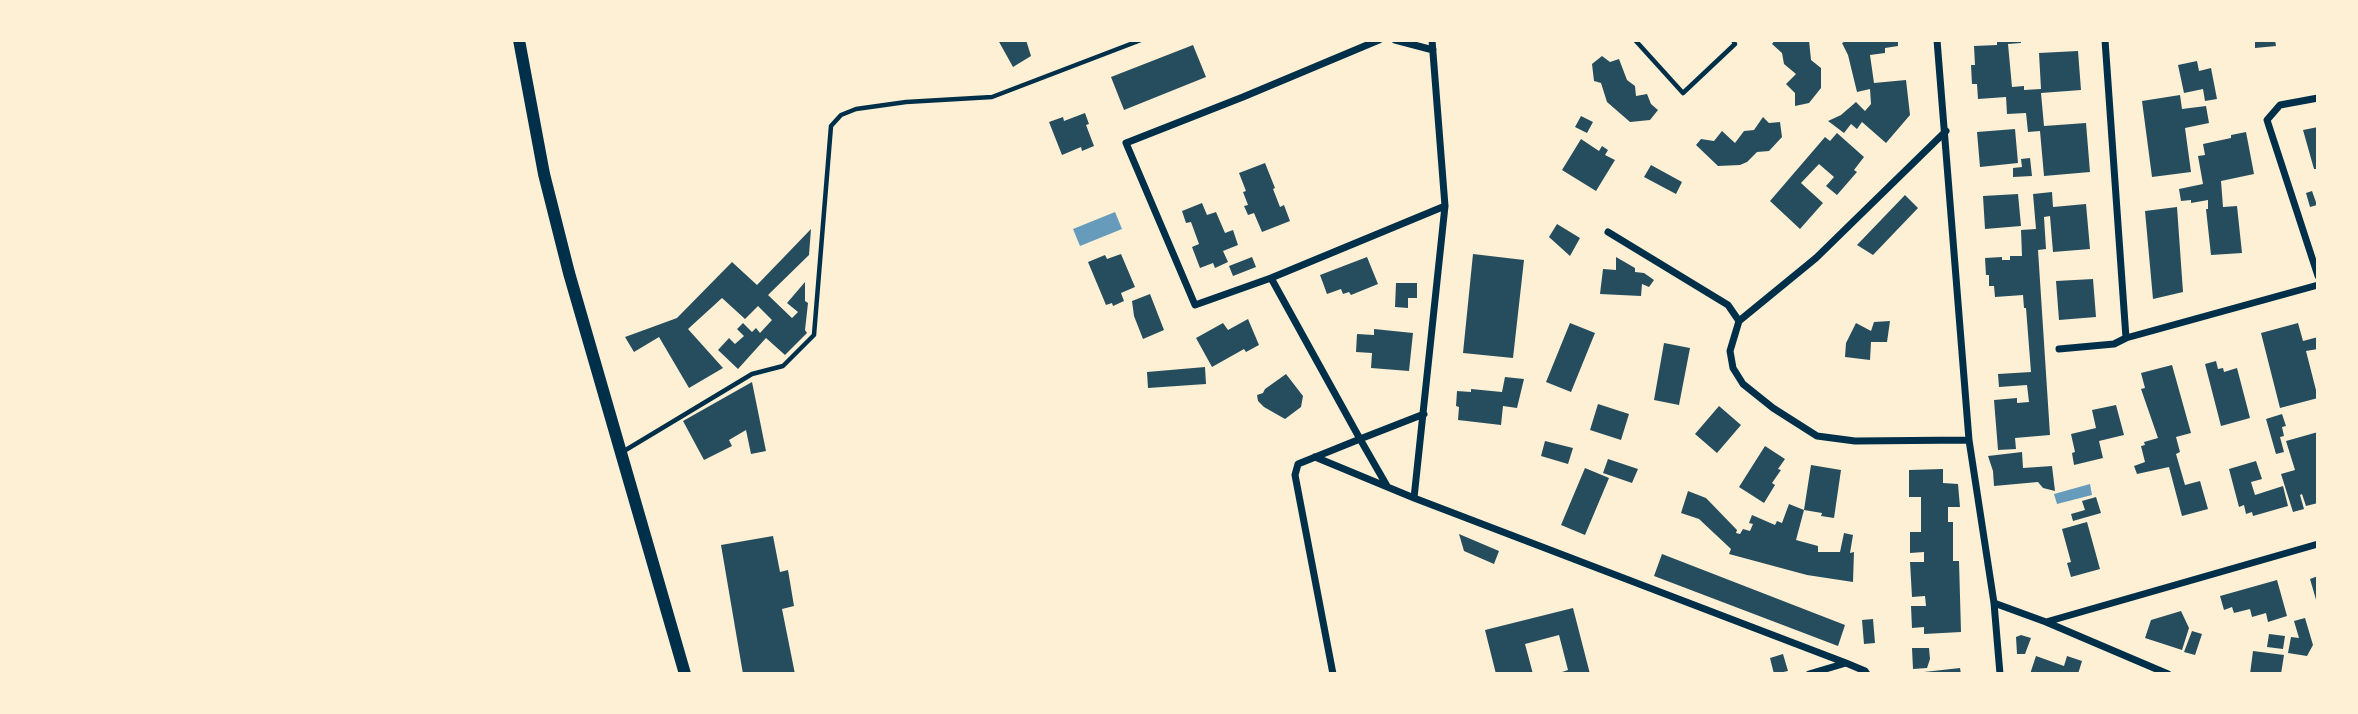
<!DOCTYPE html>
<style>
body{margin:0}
#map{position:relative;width:2358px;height:714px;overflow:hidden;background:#fdf0d5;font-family:Poppins,sans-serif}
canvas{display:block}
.frame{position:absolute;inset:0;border:42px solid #fdf0d5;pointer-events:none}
</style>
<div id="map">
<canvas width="2358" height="714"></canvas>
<div class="frame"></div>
</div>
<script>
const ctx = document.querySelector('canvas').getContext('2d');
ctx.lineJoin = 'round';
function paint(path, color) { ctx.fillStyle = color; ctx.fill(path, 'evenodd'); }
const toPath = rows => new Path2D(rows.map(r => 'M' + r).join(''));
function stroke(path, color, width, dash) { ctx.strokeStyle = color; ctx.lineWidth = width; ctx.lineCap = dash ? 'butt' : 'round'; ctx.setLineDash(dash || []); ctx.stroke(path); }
paint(toPath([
 [1115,212,1122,229,1080,246,1073,229],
 [2090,484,2092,495,2057,504,2054,494]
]), '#669bbc');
paint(toPath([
 [998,40,1026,40,1031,56,1013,67],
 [1775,40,1809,40,1811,60,1821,68,1821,88,1809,103,1795,106,1795,93,1786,84,1796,74,1784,64,1782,53,1772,44],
 [1848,40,1898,40,1898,46,1885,48,1885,53,1870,55,1874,83,1906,80,1910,115,1886,143,1862,122,1857,129,1851,124,1844,133,1828,121,1841,115,1856,102,1865,111,1871,104,1870,89,1857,92,1848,55,1842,43],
 [1997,40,2021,40,2021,43,2008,44,2012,87,2024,86,2024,90,2041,89,2039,53,2078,51,2081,90,2041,93,2044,126,2086,123,2090,172,2044,176,2040,131,2028,132,2026,113,2007,114,2006,97,1978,99,1977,84,1972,84,1971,65,1975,65,1974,46,1997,45],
 [2255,40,2275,40,2276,46,2255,48],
 [1193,45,1206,77,1124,110,1111,77],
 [1602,56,1610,62,1619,59,1627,80,1635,86,1636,96,1647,94,1651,104,1658,110,1650,120,1630,122,1607,102,1601,83,1594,81,1592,64],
 [2197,61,2199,71,2211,68,2217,99,2205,101,2203,89,2184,93,2178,65],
 [2180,95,2182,109,2206,106,2209,123,2185,128,2191,172,2152,177,2142,101],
 [1085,113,1089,124,1086,125,1094,146,1082,151,1081,147,1062,155,1049,122,1063,117,1064,121],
 [1581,116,1593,122,1587,133,1575,127],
 [1763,117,1769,123,1780,122,1782,137,1769,151,1757,152,1747,162,1740,165,1718,166,1696,145,1701,139,1714,141,1722,131,1735,143,1744,131,1754,130],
 [2318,127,2318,169,2314,169,2303,130],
 [2015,129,2018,163,1980,167,1977,132],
 [2246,132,2254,174,2221,181,2223,207,2237,206,2242,253,2211,255,2206,209,2208,209,2208,200,2191,203,2191,200,2181,201,2179,189,2203,184,2198,156,2205,155,2203,144,2231,138,2231,135],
 [1837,133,1864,157,1854,170,1857,172,1837,195,1826,186,1834,177,1819,164,1801,183,1823,203,1800,229,1770,201,1825,137,1830,141],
 [1581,139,1599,151,1602,146,1608,150,1605,155,1615,160,1596,191,1562,170],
 [2030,158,2032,176,2013,177,2013,168,2022,167,2021,159],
 [1265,163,1275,188,1273,189,1280,207,1284,205,1290,221,1262,232,1254,213,1248,215,1244,206,1248,205,1243,192,1246,191,1239,173],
 [1651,165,1682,182,1676,194,1644,177],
 [2312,191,2317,205,2310,207,2306,193],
 [2052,192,2053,207,2086,204,2090,249,2053,252,2050,216,2044,217,2046,249,2038,250,2050,435,2015,438,2016,449,1998,450,1994,400,2017,398,2017,403,2029,402,2027,385,1999,387,1998,374,2031,372,2026,308,2024,308,2023,295,1995,297,1994,286,1989,286,1989,275,1986,275,1985,258,2002,257,2002,260,2010,260,2010,256,2022,256,2021,230,2036,229,2033,194],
 [2018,194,2021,226,1985,229,1983,196],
 [1905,195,1918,208,1873,255,1857,245],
 [1202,203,1207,215,1216,212,1225,233,1233,230,1238,245,1223,251,1228,262,1215,268,1213,263,1200,268,1192,247,1199,244,1191,222,1186,223,1182,211],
 [2177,207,2183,292,2153,299,2145,211],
 [1557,224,1580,238,1570,256,1549,237],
 [811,229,809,255,768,295,792,318,798,312,787,303,805,282,805,301,808,303,805,330,807,333,785,355,766,338,738,369,718,350,729,338,735,344,744,336,737,329,743,323,752,332,756,328,760,333,772,320,758,306,745,319,722,298,688,329,723,368,689,388,659,337,634,352,625,337,677,318,732,262,757,285],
 [1121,254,1135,287,1121,293,1124,301,1113,306,1112,303,1106,305,1088,262,1105,255,1107,259],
 [1473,254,1524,260,1513,358,1463,353],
 [1252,257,1256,267,1233,276,1229,266],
 [1367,257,1378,284,1351,295,1349,292,1343,294,1341,289,1327,294,1320,275],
 [1616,257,1635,268,1635,272,1644,273,1654,280,1649,287,1642,284,1641,296,1600,294,1603,269,1616,270],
 [2093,279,2096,317,2059,320,2056,281],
 [1396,283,1417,283,1417,298,1408,298,1408,308,1395,307],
 [1150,294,1164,330,1143,339,1134,316,1132,301],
 [1248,319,1259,345,1246,352,1244,349,1212,367,1196,338,1223,323,1228,330],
 [1890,321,1887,342,1871,342,1870,360,1845,357,1846,343,1856,323,1871,331,1874,322],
 [1570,323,1595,333,1571,392,1546,382],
 [2298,323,2303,341,2318,337,2318,349,2306,351,2318,398,2280,408,2261,333],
 [1374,329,1413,333,1409,371,1371,368,1372,353,1356,352,1357,334,1374,335],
 [1664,343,1690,348,1679,405,1654,400],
 [2216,361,2218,369,2223,368,2224,372,2237,368,2250,418,2221,426,2205,364],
 [2172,365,2191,433,2176,437,2180,452,2176,454,2185,485,2200,481,2208,509,2182,516,2169,467,2137,474,2134,466,2145,462,2141,446,2145,445,2144,442,2158,438,2141,389,2145,388,2141,373],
 [1205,367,1206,384,1148,388,1147,372],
 [1286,374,1303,396,1301,407,1285,419,1264,407,1258,401,1257,395,1263,393,1265,389],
 [1505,377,1524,379,1517,408,1503,406,1501,425,1458,420,1459,407,1456,406,1457,391,1471,392,1471,389,1502,392],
 [752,382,766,451,751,454,746,430,729,440,732,446,704,460,683,421],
 [1598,404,1629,414,1621,440,1590,430],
 [2116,405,2124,435,2099,441,2103,458,2074,465,2072,453,2075,452,2071,434,2096,428,2092,410],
 [1719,406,1741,425,1717,453,1695,434],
 [2282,414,2286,426,2282,427,2284,436,2280,437,2284,452,2276,454,2266,419],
 [2318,432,2318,503,2306,506,2302,494,2300,495,2304,509,2293,512,2281,474,2295,470,2286,441],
 [1545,441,1573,448,1568,464,1541,456],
 [1765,446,1785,459,1778,469,1781,470,1772,483,1775,485,1764,503,1739,487],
 [2022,452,2023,468,2052,466,2055,491,2043,488,2038,482,1994,486,1993,471,1988,456],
 [1608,459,1638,469,1632,483,1603,473],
 [2256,461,2262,479,2251,482,2255,495,2283,486,2288,506,2253,516,2252,512,2246,514,2244,505,2239,507,2229,469],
 [1811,465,1841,470,1834,518,1821,516,1822,513,1804,510],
 [1585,468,1609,478,1585,535,1561,525],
 [1943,469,1943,483,1958,484,1960,507,1948,507,1948,522,1953,522,1953,561,1959,561,1961,632,1924,634,1924,627,1912,628,1911,606,1926,606,1925,596,1912,597,1910,562,1924,562,1924,552,1910,553,1910,532,1921,532,1921,497,1909,497,1909,470],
 [1688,491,1706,498,1737,530,1736,533,1740,534,1743,529,1750,531,1753,524,1749,523,1752,515,1775,525,1777,521,1782,523,1789,504,1804,510,1796,540,1818,546,1818,552,1840,552,1844,533,1853,535,1850,553,1854,552,1853,582,1807,575,1729,554,1731,549,1699,519,1681,513],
 [2096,497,2101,513,2073,521,2071,514,2085,510,2082,501],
 [2087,522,2100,569,2071,577,2067,563,2071,562,2062,529],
 [1459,534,1499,551,1494,564,1464,551],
 [773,536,780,572,788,570,794,606,782,609,795,674,743,674,721,545],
 [1662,554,1845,625,1838,646,1654,576],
 [2318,576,2318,603,2317,603,2310,579],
 [2277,580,2287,616,2268,622,2266,613,2252,617,2250,609,2234,613,2232,607,2224,610,2220,596],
 [1573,608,1590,674,1556,674,1568,670,1559,635,1525,644,1533,674,1496,674,1485,630],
 [2181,611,2189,628,2182,650,2145,638,2151,620],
 [2305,618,2313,645,2307,656,2288,653,2291,637,2299,638,2294,621],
 [1873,619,1875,643,1864,644,1862,620],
 [2192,631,2202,634,2195,655,2184,652],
 [2269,634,2285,636,2283,649,2267,647],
 [2021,635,2031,638,2025,654,2017,654,2016,637],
 [1912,648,1929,648,1930,659,1927,668,1913,669],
 [2253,651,2284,655,2281,674,2250,674],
 [1783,654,1788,671,1774,674,1770,658],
 [2036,656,2064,666,2067,656,2082,661,2078,674,2030,674],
 [1960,668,1961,674,1924,674,1924,672]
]), '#264d5e');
stroke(toPath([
 [1635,40,1683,93,1735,44,1733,40],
 [624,451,752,374,783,366,814,335,831,126,841,115,856,109,906,102,992,97,1141,40]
]), '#003049', 4.5);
stroke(toPath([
 [1395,40,1433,50],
 [1432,40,1445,206,1414,498,1846,663,1809,674],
 [1937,40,1969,440,1994,603,2000,674],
 [2105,40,2126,338,2318,285],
 [2318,98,2280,105,2267,120,2318,276],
 [1608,232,1728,305,1739,321,1730,351,1733,368,1743,384,1773,408,1817,436,1855,441,1969,440],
 [1271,278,1445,206],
 [1739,321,1816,258,1946,131],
 [2059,349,2114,344,2126,338],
 [1315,457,1414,498],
 [1387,486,1360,439,1424,414],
 [1994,603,2046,622],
 [1846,663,1865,671,1867,674],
 [1333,674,1295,475,1298,464,1360,439,1271,278,1195,305,1126,143,1243,97,1379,40],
 [2168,674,2046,622,2318,544]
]), '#003049', 7);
stroke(toPath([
 [519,40,544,174,569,273,685,674]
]), '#003049', 12);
</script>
